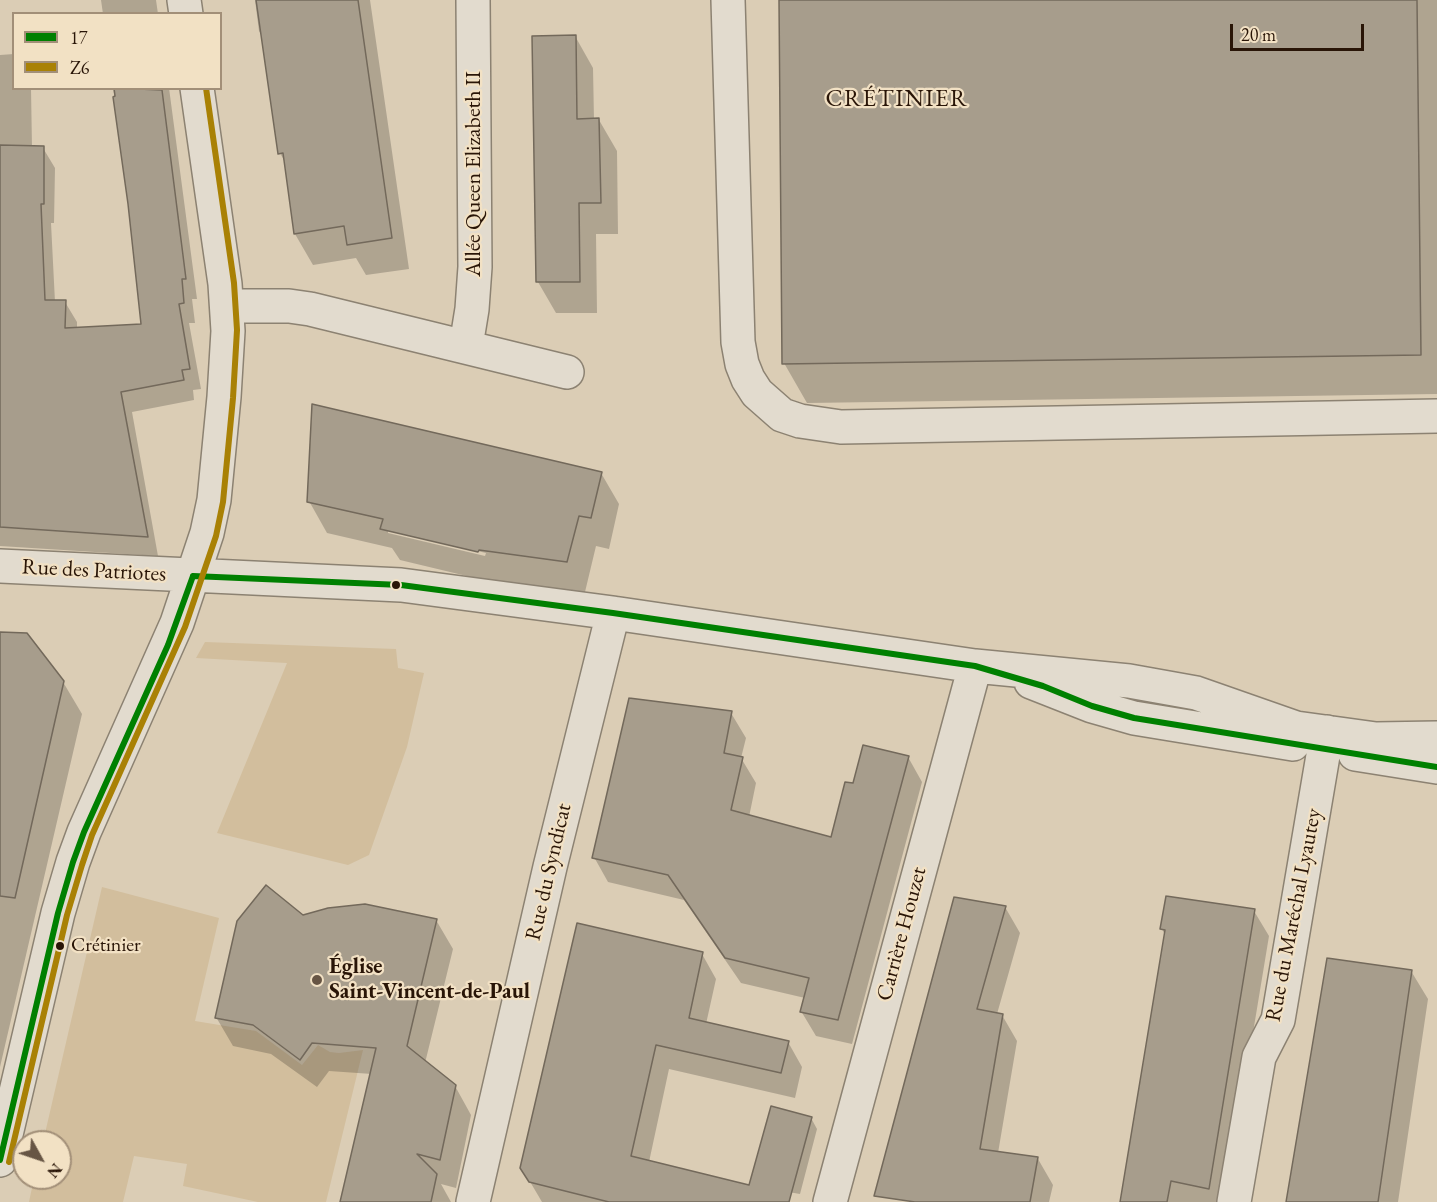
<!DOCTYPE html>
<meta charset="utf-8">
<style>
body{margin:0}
#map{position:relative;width:1437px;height:1202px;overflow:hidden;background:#dbcdb5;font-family:"EB Garamond",serif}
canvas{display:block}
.legend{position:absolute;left:12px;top:12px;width:210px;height:78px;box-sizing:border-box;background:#f2e1c4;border:2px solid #a28f78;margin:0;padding:8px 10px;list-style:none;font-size:18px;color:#291507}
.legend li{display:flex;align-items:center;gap:12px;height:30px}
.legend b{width:30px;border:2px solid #a28f78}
.north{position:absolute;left:12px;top:1130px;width:60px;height:60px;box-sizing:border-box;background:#f2e1c4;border:2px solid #a28f78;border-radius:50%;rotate:130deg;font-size:16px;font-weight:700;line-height:24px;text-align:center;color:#291507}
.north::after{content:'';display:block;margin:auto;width:21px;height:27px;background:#675544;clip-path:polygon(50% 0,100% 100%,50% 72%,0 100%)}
.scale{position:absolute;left:1230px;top:24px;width:134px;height:27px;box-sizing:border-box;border:3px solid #291507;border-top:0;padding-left:8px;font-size:18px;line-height:21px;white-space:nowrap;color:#291507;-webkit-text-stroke:4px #f2e1c4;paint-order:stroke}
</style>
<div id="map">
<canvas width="1437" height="1202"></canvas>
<ul class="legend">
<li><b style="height:8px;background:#008001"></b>17</li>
<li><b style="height:8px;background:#a98105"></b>Z6</li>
</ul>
<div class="north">N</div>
<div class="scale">20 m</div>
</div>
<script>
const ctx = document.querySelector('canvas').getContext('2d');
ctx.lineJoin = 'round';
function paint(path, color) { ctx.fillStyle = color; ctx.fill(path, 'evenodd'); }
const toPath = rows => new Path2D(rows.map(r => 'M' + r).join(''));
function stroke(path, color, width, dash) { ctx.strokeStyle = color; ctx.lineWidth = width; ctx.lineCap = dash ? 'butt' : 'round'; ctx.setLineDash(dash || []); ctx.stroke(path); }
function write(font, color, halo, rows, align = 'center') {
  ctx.font = font + ' "EB Garamond",serif'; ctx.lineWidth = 4.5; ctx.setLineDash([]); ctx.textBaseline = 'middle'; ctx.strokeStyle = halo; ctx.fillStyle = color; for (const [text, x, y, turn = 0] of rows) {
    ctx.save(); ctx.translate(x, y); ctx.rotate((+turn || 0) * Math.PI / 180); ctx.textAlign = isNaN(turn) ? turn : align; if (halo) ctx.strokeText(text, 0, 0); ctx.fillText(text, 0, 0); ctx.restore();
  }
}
paint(toPath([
 [205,642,396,649,398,668,424,673,407,747,369,855,348,865,217,833,287,663,196,658],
 [102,887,219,918,195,1021,256,1031,302,1065,318,1045,330,1052,339,1053,363,1050,326,1202,258,1202,183,1186,187,1164,134,1156,123,1202,29,1202,34,1178,60,1178,60,1142,43,1142]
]), '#d2be9d');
paint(toPath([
 [101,0,156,0,158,14,103,14],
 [255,0,370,0,409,269,366,275,356,258,313,265,295,234,286,164,280,153,263,38,259,31],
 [780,0,1437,0,1437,394,807,403,784,363],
 [575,36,593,68,594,120,599,120,617,151,618,234,596,234,597,313,556,313,538,282],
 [14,54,14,88,31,88,32,148,43,148,55,168,54,223,51,223,55,302,65,302,77,322,77,329,143,325,130,204,113,88,169,88,197,299,192,299,195,323,189,323,201,389,193,390,194,400,132,412,158,556,0,546,0,55],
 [601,473,619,504,609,549,596,546,585,592,496,581,496,583,400,560,392,548,327,533,309,501],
 [388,530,486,553,485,556,388,533],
 [0,633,63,682,82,714,0,1067],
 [731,713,746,738,741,758,756,783,749,817,832,839,854,785,908,757,922,782,852,1044,816,1036,801,1011,805,998,741,983,684,900,608,882,594,857],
 [1005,907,1020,933,997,1014,1002,1015,1017,1041,998,1153,1038,1159,1053,1185,1049,1202,926,1202,949,1096],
 [1254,911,1269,936,1225,1202,1122,1202,1165,935,1162,929],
 [303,917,436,920,453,949,425,1063,455,1086,471,1115,456,1188,441,1184,451,1202,342,1202,372,1074,329,1071,317,1087,271,1054,233,1046,216,1017],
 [702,954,716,979,706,1024,788,1042,802,1067,795,1098,669,1069,649,1162,685,1202,542,1202,522,1168],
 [1411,971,1428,999,1398,1202,1289,1202],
 [811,1118,817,1129,800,1194,759,1187]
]), '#0003');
const building = toPath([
 [256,0,358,0,392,238,347,245,344,226,294,234,283,153,278,154,256,0],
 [779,0,1417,0,1421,355,782,364,779,0],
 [576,35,577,119,599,118,601,203,579,203,580,282,536,282,532,36,576,35],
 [114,88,162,90,186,279,182,279,184,303,179,304,190,369,182,370,184,380,121,392,148,537,0,527,0,145,44,146,44,204,41,204,45,300,66,300,65,328,141,324,128,204,113,97,115,96,114,88],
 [312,404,602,472,591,518,579,516,567,562,479,550,478,552,380,529,383,519,307,502,312,404],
 [0,632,27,633,64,681,15,898,0,896,0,632],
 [629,698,732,711,724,753,743,757,731,810,831,837,845,782,853,783,863,745,909,756,838,1020,800,1012,809,978,725,958,668,875,592,858,629,698],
 [266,885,303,915,328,908,365,904,437,919,407,1046,456,1085,440,1160,417,1154,437,1174,431,1202,340,1202,376,1048,312,1043,300,1060,253,1025,215,1018,237,921,266,885],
 [1166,896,1255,909,1209,1189,1171,1181,1167,1202,1120,1202,1165,930,1160,929,1166,896],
 [954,897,1006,906,977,1009,1003,1014,980,1149,1038,1157,1030,1202,915,1202,874,1196,954,897],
 [577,923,703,952,689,1018,789,1041,781,1073,656,1045,631,1156,749,1185,771,1106,812,1117,789,1202,609,1202,529,1182,520,1168,577,923],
 [1327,958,1412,970,1378,1202,1286,1202,1327,958]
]);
paint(building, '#a79d8c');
stroke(building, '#73695b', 1.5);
const minor = toPath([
 [184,0,186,14],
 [728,0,738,342,742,364,748,379,757,393,782,415,800,421,841,427,1437,416],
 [227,306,289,306,310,309,567,372],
 [466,346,472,309,475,267,473,0],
 [0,566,401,585,613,613,975,666,1129,681,1196,693,1296,728,1376,739,1437,738],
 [1031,682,1092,706,1134,718,1293,744],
 [1355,754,1437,767],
 [0,1160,58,913,73,862,84,832,177,623,207,533,214,500,224,397,228,331,225,284,197,88],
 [473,1202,550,867,613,613],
 [830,1202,975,666],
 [1234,1202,1259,1057,1278,1020,1327,732]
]);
stroke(minor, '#8c8272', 36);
stroke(minor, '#e2dbce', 33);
stroke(toPath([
 [193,576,401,585,613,613,975,666,1043,686,1092,706,1134,718,1437,767],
 [0,1160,58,913,73,862,84,832,168,645,193,576]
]), '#008001', 6);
stroke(toPath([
 [9,1162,67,915,82,865,92,835,185,627,216,536,223,502,233,398,237,330,234,283,206,88]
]), '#a98105', 6);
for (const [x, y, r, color] of [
 [396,585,5,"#291507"],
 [60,946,5,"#291507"],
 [317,980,6,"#675544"]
]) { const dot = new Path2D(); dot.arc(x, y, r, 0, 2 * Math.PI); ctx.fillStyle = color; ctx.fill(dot); stroke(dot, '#f2e1c4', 2); }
write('20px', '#291507', '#f2e1c4', [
 ["Crétinier",71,946]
], 'left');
write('22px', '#291507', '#f2e1c4', [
 ["Allée Queen Elizabeth II",474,174,-90],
 ["Rue des Patriotes",94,571,3],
 ["Rue du Syndicat",549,872,-77],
 ["Rue du Maréchal Lyautey",1294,915,-79],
 ["Carrière Houzet",902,934,-75]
]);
write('bold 22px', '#291507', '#f2e1c4', [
 ["Église",329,967],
 ["Saint-Vincent-de-Paul",329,992]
], 'left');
ctx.letterSpacing = '1.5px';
write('24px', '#291507', '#f2e1c4', [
 ["CRÉTINIER",897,99]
]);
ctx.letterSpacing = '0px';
</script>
